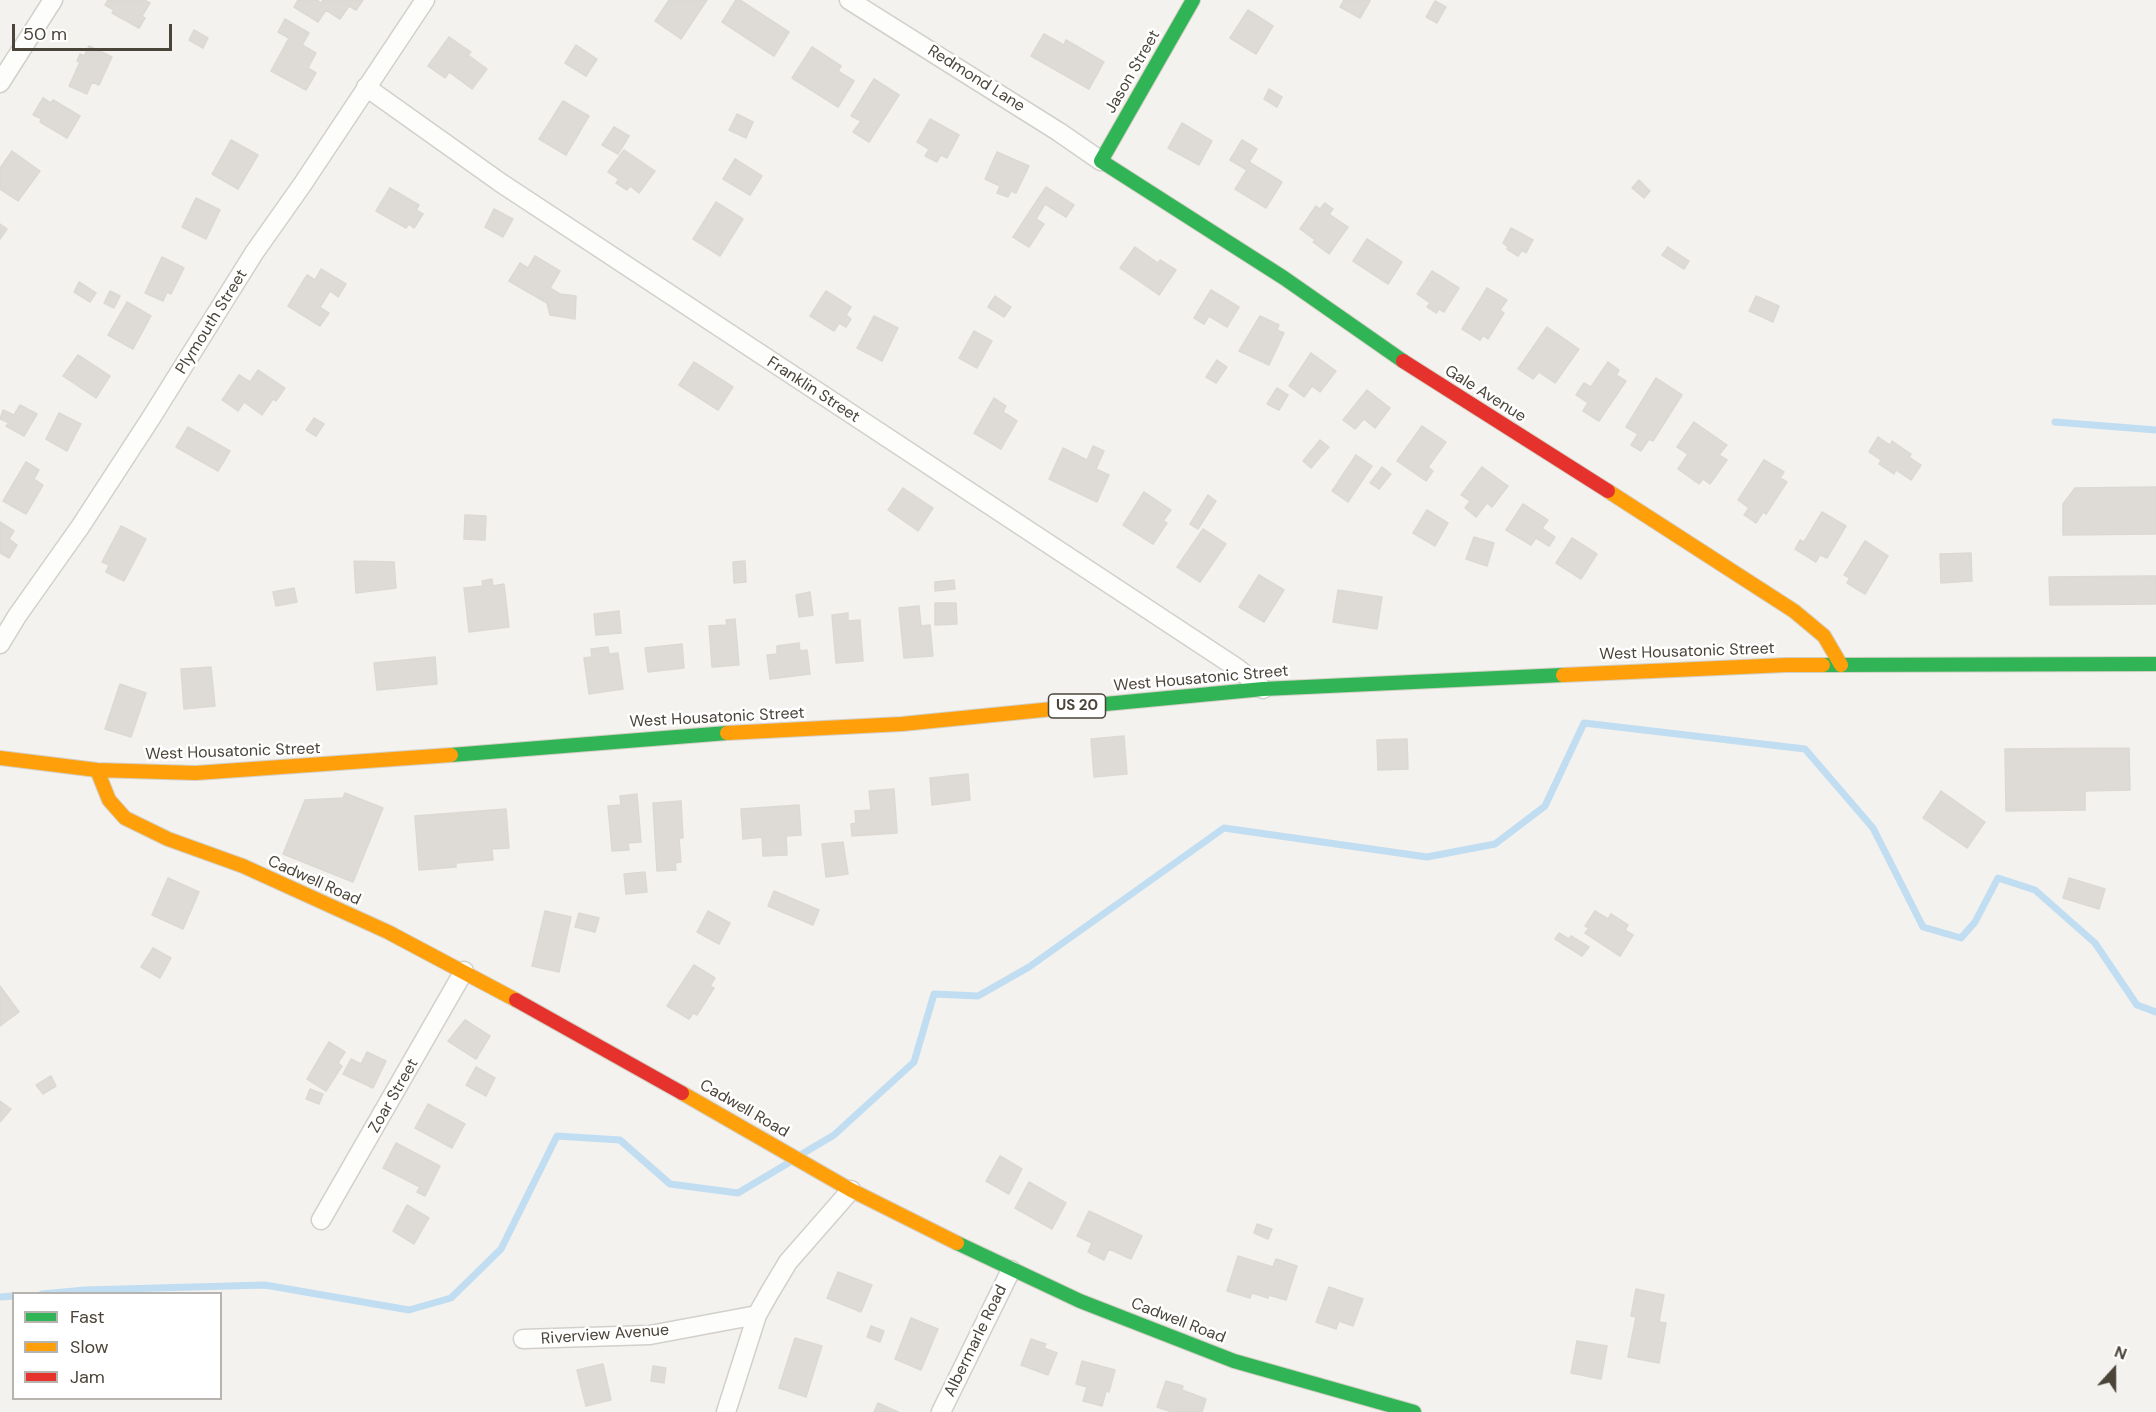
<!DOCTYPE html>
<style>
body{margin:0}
#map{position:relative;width:2156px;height:1412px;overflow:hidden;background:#f4f2ee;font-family:"DM Sans",sans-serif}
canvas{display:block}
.legend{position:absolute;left:12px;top:1292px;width:210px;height:108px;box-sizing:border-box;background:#fff;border:2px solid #b7b4b0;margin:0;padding:8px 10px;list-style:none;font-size:18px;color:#4b4439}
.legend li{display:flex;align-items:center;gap:12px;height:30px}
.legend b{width:30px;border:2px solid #b7b4b0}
.north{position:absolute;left:2084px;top:1340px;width:60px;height:60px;-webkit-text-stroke:4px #fff;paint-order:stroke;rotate:21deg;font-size:16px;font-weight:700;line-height:24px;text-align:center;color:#4b4439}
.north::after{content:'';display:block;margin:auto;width:21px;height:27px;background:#4b4439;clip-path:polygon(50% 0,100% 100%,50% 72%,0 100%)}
.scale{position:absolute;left:12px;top:24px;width:160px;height:27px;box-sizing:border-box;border:3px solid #4b4439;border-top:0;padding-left:8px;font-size:18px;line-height:21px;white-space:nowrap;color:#4b4439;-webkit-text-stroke:4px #fff;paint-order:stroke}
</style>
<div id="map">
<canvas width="2156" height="1412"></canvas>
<ul class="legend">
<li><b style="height:8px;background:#30b455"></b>Fast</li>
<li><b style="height:8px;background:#ff9f0a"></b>Slow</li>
<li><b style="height:8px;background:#e5322d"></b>Jam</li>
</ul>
<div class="north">N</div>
<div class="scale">50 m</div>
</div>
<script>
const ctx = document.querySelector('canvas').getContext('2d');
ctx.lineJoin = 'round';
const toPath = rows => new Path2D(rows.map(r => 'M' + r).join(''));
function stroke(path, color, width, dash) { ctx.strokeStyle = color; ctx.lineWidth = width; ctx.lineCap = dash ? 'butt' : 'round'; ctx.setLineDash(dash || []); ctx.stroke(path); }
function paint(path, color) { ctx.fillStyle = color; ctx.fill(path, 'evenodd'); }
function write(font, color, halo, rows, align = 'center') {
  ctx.font = font + ' "DM Sans",sans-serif'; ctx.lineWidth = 5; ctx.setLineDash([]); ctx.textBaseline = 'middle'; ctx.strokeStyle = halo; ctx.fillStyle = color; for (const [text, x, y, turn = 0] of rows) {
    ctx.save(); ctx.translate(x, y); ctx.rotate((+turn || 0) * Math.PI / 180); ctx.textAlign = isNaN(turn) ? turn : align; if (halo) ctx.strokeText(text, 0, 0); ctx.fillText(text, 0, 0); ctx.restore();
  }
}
stroke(toPath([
 [2055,422,2156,430],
 [802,1154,834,1135,914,1062,934,994,978,996,1029,967,1224,828,1427,857,1495,844,1545,806,1584,723,1805,749,1873,828,1923,927,1961,938,1975,922,1998,878,2035,890,2095,943,2137,1005,2156,1012],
 [42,1294,85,1290,265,1285,409,1310,451,1298,501,1249,557,1136,620,1140,670,1184,738,1193,790,1162],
 [0,1297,14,1296]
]), '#c0ddf1', 7);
const building = toPath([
 [108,0,144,0,150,3,142,16,145,18,139,28,112,13,114,10,105,5,108,0],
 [298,0,317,0,321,3,323,0,363,0,356,10,349,6,340,19,326,10,318,22,294,7,298,0],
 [669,0,707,0,681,39,655,21,669,0],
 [736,0,740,0,789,32,774,56,722,22,736,0],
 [1344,0,1369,0,1370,1,1360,18,1340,7,1344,0],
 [1435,1,1446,7,1437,23,1426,17,1435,1],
 [1248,10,1273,26,1256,54,1230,38,1248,10],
 [285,19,309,33,302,45,316,53,308,68,316,73,306,90,271,71,289,38,278,32,285,19],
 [194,30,208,38,203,48,189,40,194,30],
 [1044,34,1064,45,1066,40,1104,62,1089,89,1031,56,1044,34],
 [449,37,471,52,468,55,487,69,472,89,449,72,445,78,428,66,449,37],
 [576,45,597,59,586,76,565,63,576,45],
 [89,46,112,57,99,85,92,82,87,94,69,86,80,62,77,61,80,54,84,56,89,46],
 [812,47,841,66,838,71,854,81,838,107,792,78,812,47],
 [874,79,899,95,869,142,853,132,861,121,851,116,874,79],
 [1269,89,1282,97,1277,107,1264,99,1269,89],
 [43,98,51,103,53,100,80,116,67,138,40,122,42,119,33,115,43,98],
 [563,101,589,116,566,155,539,139,563,101],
 [737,114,753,122,746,138,729,130,737,114],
 [930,119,959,135,947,158,941,155,937,162,925,156,929,149,917,142,930,119],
 [1182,123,1212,141,1199,165,1168,148,1182,123],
 [614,127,629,136,618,154,602,145,614,127],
 [231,140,258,155,238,189,212,174,231,140],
 [1242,140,1257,149,1249,162,1282,182,1266,208,1235,189,1247,170,1230,160,1242,140],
 [624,150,655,171,639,193,630,186,627,190,616,183,619,179,608,172,624,150],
 [12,151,40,171,18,201,0,189,0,168,12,151],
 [997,152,1029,166,1016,193,1011,191,1008,197,997,193,1000,186,985,179,997,152],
 [735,159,762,176,750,195,723,179,735,159],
 [1639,180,1650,191,1644,198,1632,188,1639,180],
 [1046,187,1074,205,1066,217,1045,204,1036,219,1044,224,1029,247,1013,237,1046,187],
 [390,188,419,205,416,210,423,214,414,228,409,224,406,228,376,211,390,188],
 [196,198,220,210,206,239,182,227,196,198],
 [716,202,743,219,720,256,693,239,716,202],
 [1325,203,1333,209,1329,214,1348,227,1329,254,1313,242,1315,240,1300,229,1316,206,1320,209,1325,203],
 [494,209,513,219,503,237,485,227,494,209],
 [0,224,7,229,0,239,0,224],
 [1511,228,1533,240,1526,253,1522,250,1518,256,1507,249,1508,247,1503,243,1511,228],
 [1367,239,1402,262,1388,284,1353,261,1367,239],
 [1135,247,1158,263,1160,260,1176,270,1159,295,1120,268,1135,247],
 [1668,247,1689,261,1684,269,1662,255,1668,247],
 [535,256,560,271,550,288,560,294,576,296,575,319,550,315,547,303,509,281,520,263,528,268,535,256],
 [162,257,184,268,171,294,167,292,163,301,145,293,162,257],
 [321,269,346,284,338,297,330,291,320,307,329,313,320,326,288,306,307,275,315,280,321,269],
 [1432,271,1459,288,1444,312,1439,309,1436,313,1427,307,1430,303,1417,294,1432,271],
 [79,282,96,293,90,302,74,292,79,282],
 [1487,288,1507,300,1500,310,1504,313,1488,339,1483,335,1480,340,1462,329,1487,288],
 [1211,290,1239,307,1227,327,1209,316,1204,324,1194,318,1211,290],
 [110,291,120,296,114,308,104,303,110,291],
 [826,291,851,307,846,315,851,319,846,327,839,323,834,331,810,316,826,291],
 [995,296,1011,307,1004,317,988,307,995,296],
 [1756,296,1779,306,1773,322,1749,311,1756,296],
 [127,302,151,316,133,349,108,335,127,302],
 [874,316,898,328,882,361,857,348,874,316],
 [1260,316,1279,325,1277,330,1284,333,1269,365,1239,351,1260,316],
 [1547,327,1579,349,1555,383,1539,372,1533,379,1518,369,1547,327],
 [974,331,992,341,977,368,959,358,974,331],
 [1311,353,1336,371,1320,392,1312,386,1304,397,1289,386,1311,353],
 [78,355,110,376,96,398,63,376,78,355],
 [1217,360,1227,367,1216,383,1206,377,1217,360],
 [694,362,733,387,718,410,679,385,694,362],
 [1608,362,1619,370,1616,375,1626,381,1599,421,1583,411,1588,403,1576,395,1584,383,1591,387,1608,362],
 [258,370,285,388,276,401,273,399,262,415,244,402,238,411,222,400,239,375,250,382,258,370],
 [1656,378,1682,395,1653,441,1649,439,1641,451,1631,445,1638,434,1626,427,1656,378],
 [1277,388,1288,395,1279,410,1267,404,1277,388],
 [1367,390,1390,408,1375,428,1364,419,1355,429,1343,420,1367,390],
 [994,398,1006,406,1003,412,1017,421,1001,449,974,433,994,398],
 [20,405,37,414,24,436,6,426,9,423,0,419,3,410,14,415,20,405],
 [59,413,81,424,67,451,46,439,59,413],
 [314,418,324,424,316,436,306,430,314,418],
 [1694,422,1727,445,1719,455,1727,460,1710,484,1703,479,1699,484,1678,469,1688,454,1677,447,1694,422],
 [1422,426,1446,442,1428,467,1433,471,1426,481,1397,461,1422,426],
 [188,427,230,451,218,471,176,447,188,427],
 [1878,437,1890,445,1892,441,1911,454,1909,457,1921,465,1911,480,1896,470,1894,474,1879,464,1881,460,1869,452,1878,437],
 [1320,440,1329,447,1311,468,1303,461,1320,440],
 [1093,446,1104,451,1096,469,1109,475,1097,502,1049,479,1063,448,1087,460,1093,446],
 [1356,455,1372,466,1348,502,1332,491,1356,455],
 [1764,460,1784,472,1780,478,1787,482,1766,514,1763,512,1756,523,1744,515,1749,508,1738,500,1764,460],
 [26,462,39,470,34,479,43,485,26,514,3,501,26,462],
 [1382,467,1391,474,1379,489,1370,483,1382,467],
 [1482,467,1508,486,1492,507,1487,503,1476,517,1465,508,1470,501,1461,495,1482,467],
 [2156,487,2156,534,2063,535,2063,504,2075,488,2156,487],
 [903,488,933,508,918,531,888,510,903,488],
 [1144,492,1171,510,1163,521,1167,523,1153,544,1123,525,1144,492],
 [1208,495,1216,501,1198,529,1190,524,1208,495],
 [1523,504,1548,520,1542,528,1555,537,1549,546,1536,538,1531,545,1506,530,1523,504],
 [1427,510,1448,523,1435,546,1413,533,1427,510],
 [1822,512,1846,526,1827,558,1820,555,1816,562,1795,549,1800,540,1804,542,1822,512],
 [465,515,486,516,485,540,464,539,465,515],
 [0,522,14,531,9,539,17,545,9,558,0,553,0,522],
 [121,526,146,539,124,581,106,572,109,565,102,562,121,526],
 [1203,529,1226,544,1200,582,1177,567,1203,529],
 [1474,537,1494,543,1487,566,1466,559,1474,537],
 [1572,538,1597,554,1581,579,1556,563,1572,538],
 [1865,541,1888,556,1865,594,1847,583,1850,578,1844,575,1865,541],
 [1971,553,1972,581,1941,583,1940,554,1971,553],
 [354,561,394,562,396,588,356,593,354,561],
 [745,561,746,582,734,583,733,562,745,561],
 [1259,575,1284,590,1264,622,1239,607,1259,575],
 [2147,576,2156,576,2156,604,2050,605,2049,577,2147,576],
 [492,579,493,586,504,584,509,627,469,632,464,588,483,586,482,581,492,579],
 [954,580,955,589,935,591,935,582,954,580],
 [294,588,297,602,276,606,273,592,294,588],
 [1338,590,1382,597,1377,629,1333,622,1338,590],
 [810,592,813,615,799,617,796,595,810,592],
 [935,603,956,603,957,624,935,625,935,603],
 [919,606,921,626,930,625,933,656,904,658,899,608,919,606],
 [619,611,621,633,596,635,594,614,619,611],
 [848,613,848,621,860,620,863,661,836,663,832,615,848,613],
 [735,619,739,665,712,667,709,626,727,625,726,620,735,619],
 [799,643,800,651,807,650,810,674,770,679,767,655,777,654,777,646,799,643],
 [682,644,684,668,648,672,645,648,682,644],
 [608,647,609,654,618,653,623,689,589,694,584,658,592,657,591,649,608,647],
 [435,657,437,684,377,690,374,663,435,657],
 [211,667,215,706,184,709,181,669,211,667],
 [120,684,146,693,131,737,105,729,120,684],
 [1124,736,1127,774,1094,777,1091,739,1124,736],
 [1407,739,1408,769,1378,770,1377,740,1407,739],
 [2129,748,2130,790,2085,791,2085,810,2006,811,2005,749,2129,748],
 [968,774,970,800,932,805,930,778,968,774],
 [894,789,897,833,852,836,851,824,856,823,855,811,871,810,869,791,894,789],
 [1941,791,1985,822,1967,848,1923,818,1941,791],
 [345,793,383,808,353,882,283,854,305,800,343,798,345,793],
 [637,794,641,842,628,843,629,850,612,851,608,806,621,805,620,796,637,794],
 [681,801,683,838,679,838,681,862,675,863,676,870,657,871,653,803,681,801],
 [799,805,801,835,786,836,787,855,763,856,762,837,743,839,741,809,799,805],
 [506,809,509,848,492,849,493,860,456,863,456,867,419,870,415,816,506,809],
 [843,842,848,874,826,877,822,844,843,842],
 [645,872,647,892,626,894,624,874,645,872],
 [168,878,199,892,183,929,152,915,168,878],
 [2069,878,2105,889,2099,909,2063,898,2069,878],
 [774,891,819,910,813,925,768,906,774,891],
 [545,911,571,917,559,972,532,966,545,911],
 [708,911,730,923,719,944,697,932,708,911],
 [1595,911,1608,919,1611,914,1628,925,1625,930,1633,935,1620,956,1585,933,1589,928,1585,926,1595,911],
 [579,913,599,918,595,932,575,927,579,913],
 [1559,933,1569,939,1571,936,1589,947,1582,956,1555,939,1559,933],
 [153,948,171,958,160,978,141,967,153,948],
 [694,965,715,978,710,986,714,988,697,1015,693,1013,689,1019,667,1006,694,965],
 [0,986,19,1012,0,1026,0,986],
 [465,1020,490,1036,476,1059,448,1041,465,1020],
 [329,1042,345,1052,338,1063,342,1066,326,1091,307,1079,329,1042],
 [367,1052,386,1061,373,1088,343,1074,351,1059,361,1064,367,1052],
 [476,1067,495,1078,486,1096,466,1085,476,1067],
 [51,1076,56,1086,43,1094,36,1085,51,1076],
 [310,1089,323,1094,319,1104,306,1099,310,1089],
 [0,1101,11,1109,0,1122,0,1101],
 [428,1104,465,1124,452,1148,415,1128,428,1104],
 [396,1143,440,1166,425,1196,417,1192,420,1187,383,1168,396,1143],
 [1000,1156,1022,1169,1009,1194,986,1181,1000,1156],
 [1029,1182,1066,1203,1052,1229,1015,1208,1029,1182],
 [407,1205,429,1218,414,1244,393,1231,407,1205],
 [1089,1211,1142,1236,1131,1259,1109,1249,1104,1260,1088,1252,1092,1243,1077,1236,1089,1211],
 [1257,1224,1272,1229,1268,1239,1254,1233,1257,1224],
 [1238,1256,1273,1267,1276,1259,1297,1266,1286,1300,1269,1295,1268,1298,1252,1293,1250,1298,1227,1291,1238,1256],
 [838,1272,872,1285,861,1312,827,1298,838,1272],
 [1329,1287,1363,1299,1353,1326,1339,1321,1336,1329,1316,1322,1329,1287],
 [1636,1289,1664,1295,1659,1322,1666,1323,1659,1363,1628,1357,1636,1317,1631,1316,1636,1289],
 [911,1318,938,1329,921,1370,895,1359,911,1318],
 [871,1326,884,1331,880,1342,867,1337,871,1326],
 [795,1338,822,1346,806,1397,779,1388,795,1338],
 [1031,1339,1046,1344,1044,1348,1057,1353,1048,1375,1021,1365,1031,1339],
 [1577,1341,1607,1346,1601,1379,1571,1373,1577,1341],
 [1082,1361,1115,1370,1109,1392,1106,1391,1102,1406,1083,1401,1087,1387,1076,1384,1082,1361],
 [603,1364,611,1400,586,1406,577,1370,603,1364],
 [653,1366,666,1368,664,1383,651,1381,653,1366],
 [1166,1381,1183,1386,1182,1390,1206,1399,1202,1412,1172,1412,1157,1407,1166,1381],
 [878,1403,898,1412,874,1412,878,1403]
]);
paint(building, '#dedbd6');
stroke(building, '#dcd9d4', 1.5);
const street = toPath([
 [849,0,1059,132,1101,161],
 [0,83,53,0],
 [366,87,501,183,1237,668,1263,689],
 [0,644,17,616,80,527,151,418,254,253,302,185,425,0],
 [321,1220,464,971],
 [523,1339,650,1335,757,1315],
 [726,1412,757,1315,770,1292,788,1262,851,1190],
 [941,1412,1011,1270]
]);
const fast = toPath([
 [1193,0,1101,161,1284,278,1403,361],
 [1823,665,2156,664],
 [1063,708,1263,689,1563,675],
 [451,755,727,733],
 [957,1243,1080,1301,1234,1361,1414,1412]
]);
const slow = toPath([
 [1608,491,1794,611,1824,636,1841,665],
 [1563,675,1786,665,1823,665],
 [727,733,902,724,1063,708],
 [0,758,97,770,196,773,451,755],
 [97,770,109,800,125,818,168,839,243,866,388,932,516,1000],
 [682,1093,851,1190,957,1243]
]);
const jam = toPath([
 [1403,361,1608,491],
 [516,1000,682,1093]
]);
stroke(street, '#d2d0cb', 21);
stroke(fast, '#d3cfc5', 16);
stroke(slow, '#d3cfc5', 16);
stroke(jam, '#d3cfc5', 16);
stroke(street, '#fdfdfc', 18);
stroke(fast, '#30b455', 14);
stroke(slow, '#ff9f0a', 14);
stroke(jam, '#e5322d', 14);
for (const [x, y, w] of [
 [1077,706,57]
]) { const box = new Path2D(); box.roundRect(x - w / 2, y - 12, w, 24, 4.5); ctx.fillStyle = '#fff'; ctx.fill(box); stroke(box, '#4b4439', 1.5); }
write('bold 15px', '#4b4439', null, [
 ["US 20",1077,706]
]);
write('16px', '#4b4439', '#fff', [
 ["Jason Street",1133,72,-60],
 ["Redmond Lane",976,79,32],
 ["Plymouth Street",212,322,-58],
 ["Franklin Street",813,390,33],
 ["Gale Avenue",1485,394,32],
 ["West Housatonic Street",1687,652,-2],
 ["West Housatonic Street",1201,679,-5],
 ["West Housatonic Street",717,718,-3],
 ["West Housatonic Street",233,752,-2],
 ["Cadwell Road",314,881,24],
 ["Zoar Street",394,1096,-60],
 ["Cadwell Road",744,1109,30],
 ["Cadwell Road",1178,1321,21],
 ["Riverview Avenue",605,1335,-4],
 ["Albermarle Road",976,1341,-64]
]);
</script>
